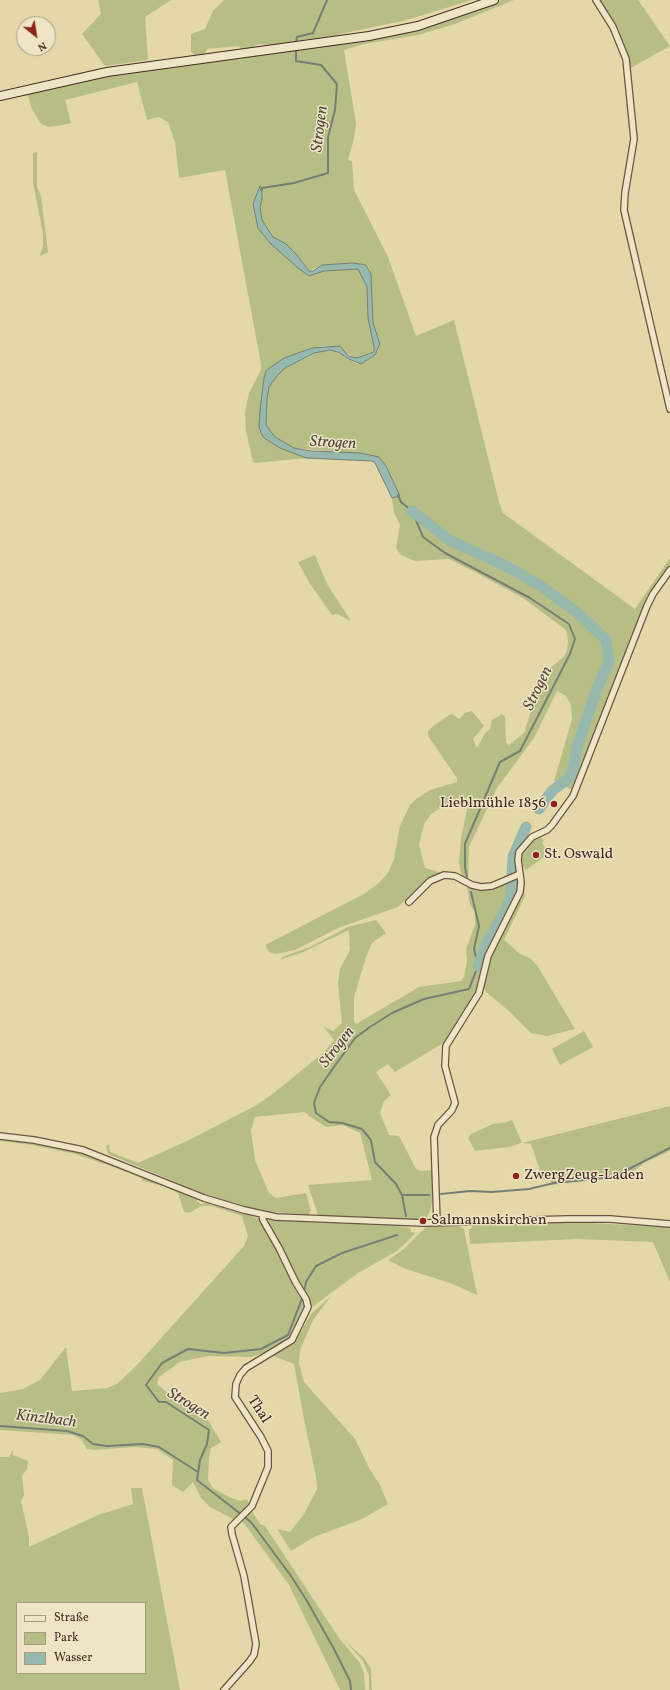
<!DOCTYPE html>
<meta charset="utf-8">
<style>
body{margin:0}
#map{position:relative;width:670px;height:1690px;overflow:hidden;background:#e4d7a8;font-family:Vollkorn,serif}
canvas{display:block}
.legend{position:absolute;left:16px;top:1602px;width:130px;height:72px;box-sizing:border-box;background:#ede5c6;border:1px solid #a99a84;margin:0;padding:5px 7px;list-style:none;font-size:12px;color:#432a22}
.legend li{display:flex;align-items:center;gap:8px;height:20px}
.legend b{width:20px;border:1px solid #a99a84}
.north{position:absolute;left:16px;top:16px;width:40px;height:40px;box-sizing:border-box;background:#ede5c6;border:1px solid #a99a84;border-radius:50%;rotate:150deg;font-size:11px;font-weight:700;line-height:16px;text-align:center;color:#432a22}
.north::after{content:'';display:block;margin:auto;width:14px;height:18px;background:#8f2418;clip-path:polygon(50% 0,100% 100%,50% 72%,0 100%)}
</style>
<div id="map">
<canvas width="670" height="1690"></canvas>
<ul class="legend">
<li><b style="height:5px;background:#ede5c6"></b>Straße</li>
<li><b style="height:11px;background:#b6be86"></b>Park</li>
<li><b style="height:11px;background:#96b8ad"></b>Wasser</li>
</ul>
<div class="north">N</div>
</div>
<script>
const ctx = document.querySelector('canvas').getContext('2d');
ctx.lineJoin = 'round';
function paint(path, color) { ctx.fillStyle = color; ctx.fill(path, 'evenodd'); }
const toPath = rows => new Path2D(rows.map(r => 'M' + r).join(''));
function stroke(path, color, width, dash) { ctx.strokeStyle = color; ctx.lineWidth = width; ctx.lineCap = dash ? 'butt' : 'round'; ctx.setLineDash(dash || []); ctx.stroke(path); }
function write(font, color, halo, rows, align = 'center') {
  ctx.font = font + ' Vollkorn,serif'; ctx.lineWidth = 3; ctx.setLineDash([]); ctx.textBaseline = 'middle'; ctx.strokeStyle = halo; ctx.fillStyle = color; for (const [text, x, y, turn = 0] of rows) {
    ctx.save(); ctx.translate(x, y); ctx.rotate((+turn || 0) * Math.PI / 180); ctx.textAlign = isNaN(turn) ? turn : align; if (halo) ctx.strokeText(text, 0, 0); ctx.fillText(text, 0, 0); ctx.restore();
  }
}
paint(toPath([
 [98,0,171,0,145,17,148,60,105,66,82,34,101,14],
 [224,0,472,0,407,20,331,36,270,45,258,44,250,49,242,50,239,46,207,49,204,55,196,56,191,52,191,34,205,29,213,11],
 [500,0,514,0,455,24,418,35,364,44,344,50,356,123,354,139,348,160,352,161,354,190,388,257,416,336,454,320,499,502,503,513,635,609,670,558,670,568,655,588,575,787,570,789,554,781,572,719,571,705,566,696,557,691,534,738,497,788,469,847,468,880,462,877,459,863,461,838,469,800,468,798,437,810,431,814,424,824,419,845,425,868,442,873,427,881,398,907,338,928,295,950,276,954,269,952,265,945,364,894,380,882,388,873,394,859,400,826,410,805,416,799,430,790,457,782,457,778,428,736,428,732,432,727,449,715,452,714,459,719,465,713,472,711,484,726,473,739,477,748,485,733,490,729,492,720,502,714,505,717,506,743,509,745,524,733,539,685,546,671,564,657,567,651,568,640,566,630,523,598,473,571,449,559,415,561,401,555,396,548,400,525,394,513,392,498,400,496,386,466,371,455,294,448,275,437,266,425,267,400,269,387,276,377,285,368,320,351,335,351,357,364,367,361,378,351,379,340,373,323,370,270,367,265,353,263,322,265,309,271,304,263,286,244,273,237,267,228,262,220,260,207,262,200,262,188,253,204,263,235,298,268,309,276,324,271,358,269,367,287,368,318,374,347,374,352,357,358,327,346,312,348,284,358,266,371,261,403,264,438,280,448,306,458,256,463,253,462,246,431,245,412,249,393,261,370,261,364,225,170,179,178,175,142,168,122,159,117,147,120,137,82,65,100,71,123,57,126,48,127,41,124,32,109,28,96,29,93,103,77,164,66,236,57,240,60,243,56,272,54,362,40,366,42,368,39,475,10],
 [598,0,638,0,670,46,629,69,622,42],
 [37,152,37,187,41,196,48,252,40,256,43,245,43,233,33,183,33,153],
 [315,555,327,584,351,621,337,614,332,615,310,584,298,562],
 [539,835,544,841,542,843,546,849,545,856,526,870,520,863,520,854,534,839],
 [517,879,519,885,516,896,485,954,479,988,471,1004,445,1042,395,1072,388,1064,376,1072,391,1095,384,1101,380,1113,389,1135,399,1136,416,1169,422,1171,433,1170,433,1198,430,1211,425,1220,422,1221,318,1215,308,1185,372,1180,360,1133,343,1125,326,1127,309,1116,305,1112,255,1117,251,1130,255,1160,269,1193,276,1198,306,1193,311,1211,308,1215,262,1211,214,1198,108,1154,106,1146,109,1145,110,1152,113,1153,138,1163,189,1140,255,1106,274,1093,324,1052,334,1040,323,1026,333,1031,342,1023,338,983,340,969,350,950,349,930,301,953,282,959,282,957,310,947,348,927,376,920,386,933,372,943,367,954,354,997,354,1021,356,1024,419,987,461,981,464,977,467,961,466,949,475,925,475,913,470,904,467,886,477,889,490,889],
 [523,891,525,896,504,940,520,954,530,958,537,965,575,1029,547,1036,531,1033,509,1011,486,992,483,986,490,957],
 [584,1031,593,1047,560,1065,552,1049],
 [670,1106,670,1151,645,1162,637,1169,619,1178,551,1185,551,1181,543,1179,531,1144,521,1143,509,1147,475,1151,468,1138,471,1134,493,1124,503,1123,512,1120,522,1143],
 [0,1139,40,1144,84,1154,197,1198,197,1201,201,1204,208,1202,260,1219,305,1304,305,1309,292,1335,271,1350,252,1357,207,1356,180,1362,159,1377,157,1384,175,1399,193,1406,206,1417,221,1442,211,1448,209,1457,208,1480,213,1488,231,1498,241,1501,247,1499,250,1506,235,1520,210,1507,201,1498,193,1482,183,1492,172,1485,173,1460,157,1449,134,1447,95,1450,87,1449,82,1440,73,1435,0,1430,0,1393,23,1389,40,1380,66,1347,72,1391,107,1388,117,1384,137,1365,244,1246,248,1236,242,1216,212,1206,201,1206,189,1213,184,1212,178,1193,163,1186,143,1181,141,1178,116,1168,75,1154,32,1145,0,1141],
 [270,1219,397,1226,410,1228,411,1232,416,1233,397,1251,358,1273,312,1307,310,1301,298,1285,267,1223],
 [569,1222,670,1227,670,1282,653,1242,577,1239,470,1244,469,1230,473,1226],
 [430,1226,459,1226,464,1229,477,1295,453,1284,403,1268,388,1260,404,1249,425,1228],
 [331,1296,313,1320,300,1350,299,1363,304,1382,355,1439,369,1468,380,1485,388,1504,362,1519,314,1537,291,1551,277,1529,290,1532,304,1514,317,1489,316,1477,303,1414,294,1364,271,1355,294,1343,311,1314],
 [13,1450,13,1455,28,1461,27,1469,22,1476,24,1495,21,1501,29,1537,29,1547,98,1515,133,1504,131,1488,142,1488,180,1690,0,1690,0,1457,9,1457],
 [17,1603,145,1603,145,1673,17,1673],
 [252,1511,260,1524,265,1526,339,1638,360,1663,364,1673,365,1690,340,1690,289,1585,241,1519],
 [344,1640,364,1658,371,1669,372,1690,369,1690,369,1676,363,1661]
]), '#b6be86');
const water = toPath([
 [260,186,262,188,262,200,260,207,262,220,267,228,273,237,286,244,297,255,309,271,313,271,322,265,353,263,366,265,371,274,373,323,380,344,375,355,361,364,349,359,338,352,330,350,314,353,285,368,276,377,269,387,267,400,266,425,275,437,294,448,311,451,360,453,379,457,386,466,400,496,392,498,375,463,372,461,306,458,280,448,264,438,261,433,259,426,260,410,264,378,266,371,271,367,284,358,312,348,340,346,348,356,357,358,374,352,374,347,368,318,367,287,358,269,324,271,309,276,298,268,270,243,258,228,253,204,260,186]
]);
paint(water, '#96b8ad');
stroke(water, '#757f75', 1);
stroke(toPath([
 [296,43,297,37,313,33,327,0],
 [261,190,262,188,294,183,328,173,328,137,335,110,337,84,321,65,296,61,296,48],
 [398,495,401,502,412,511,423,537,445,553,530,598,569,624,575,639,570,654,520,751,500,762,465,844,465,867,467,877],
 [441,1194,470,1191,492,1192,529,1189,554,1183,609,1177,623,1172,670,1148],
 [402,1195,429,1195],
 [406,1216,402,1195,396,1184,375,1162,371,1140,362,1129,342,1123,329,1122,316,1113,314,1103,320,1087,334,1067,355,1038,370,1027,392,1013,424,999,469,989,478,966,474,949,479,926,471,892],
 [304,1291,306,1282,316,1266,342,1253,397,1235],
 [303,1296,288,1335,261,1349,224,1353,188,1349,162,1363,146,1385,159,1402,166,1402,209,1430,207,1444,200,1460,197,1480,251,1522,291,1576,307,1601,334,1649,350,1681,351,1690],
 [0,1426,67,1431,83,1436,93,1444,107,1446,143,1444,159,1447,198,1472]
]), '#757f75', 2);
stroke(toPath([
 [412,511,449,540,504,565,541,586,579,614,606,640,609,661,597,689,577,747,573,770,569,778,552,791,539,809],
 [478,966,488,940,505,912,511,896,513,857,526,827]
]), '#96b8ad', 11);
const minor = toPath([
 [596,0,613,27,626,59,634,139,625,193,624,210,670,409],
 [409,902,430,881,444,875,455,876,472,885,481,887,492,886,520,874],
 [0,1136,34,1140,83,1150,204,1198,244,1210,276,1217,424,1223,567,1219,610,1219,670,1224],
 [437,1223,434,1137,438,1125,452,1110,455,1103,445,1066,446,1046,479,993,488,956,520,892,521,882,518,860,519,852,532,837,547,830,552,825,573,796,647,606,653,594,670,570],
 [224,1690,249,1662,254,1655,256,1644,244,1576,232,1534,231,1527,252,1506,268,1467,268,1451,261,1437,235,1397,236,1384,240,1375,246,1368,292,1340,308,1307,306,1299,296,1283,279,1248,263,1220,262,1215]
]);
const secondary = toPath([
 [0,96,107,72,369,36,418,26,494,0]
]);
stroke(minor, '#6b5544', 8);
stroke(secondary, '#432a22', 10);
stroke(minor, '#ede5c6', 5.5);
stroke(secondary, '#ede5c6', 8);
for (const [x, y, r, color] of [
 [554,804,4,"#8f2418"],
 [536,855,4,"#8f2418"],
 [516,1176,4,"#8f2418"],
 [423,1221,4,"#8f2418"]
]) { const dot = new Path2D(); dot.arc(x, y, r, 0, 2 * Math.PI); ctx.fillStyle = color; ctx.fill(dot); stroke(dot, '#ede5c6', 1.5); }
write('15px', '#432a22', '#ede5c6', [
 ["Lieblmühle 1856",546,804,"right"],
 ["St. Oswald",544,855],
 ["ZwergZeug-Laden",524,1176],
 ["Salmannskirchen",431,1221]
], 'left');
write('15px', '#432a22', '#ede5c6', [
 ["Thal",258,1410,57]
]);
write('italic 16px', '#54463e', '#ede5c6', [
 ["Strogen",321,129,-83],
 ["Strogen",333,444,3],
 ["Strogen",539,689,-64],
 ["Strogen",338,1048,-52],
 ["Strogen",188,1405,31],
 ["Kinzlbach",46,1420,7]
]);
</script>
